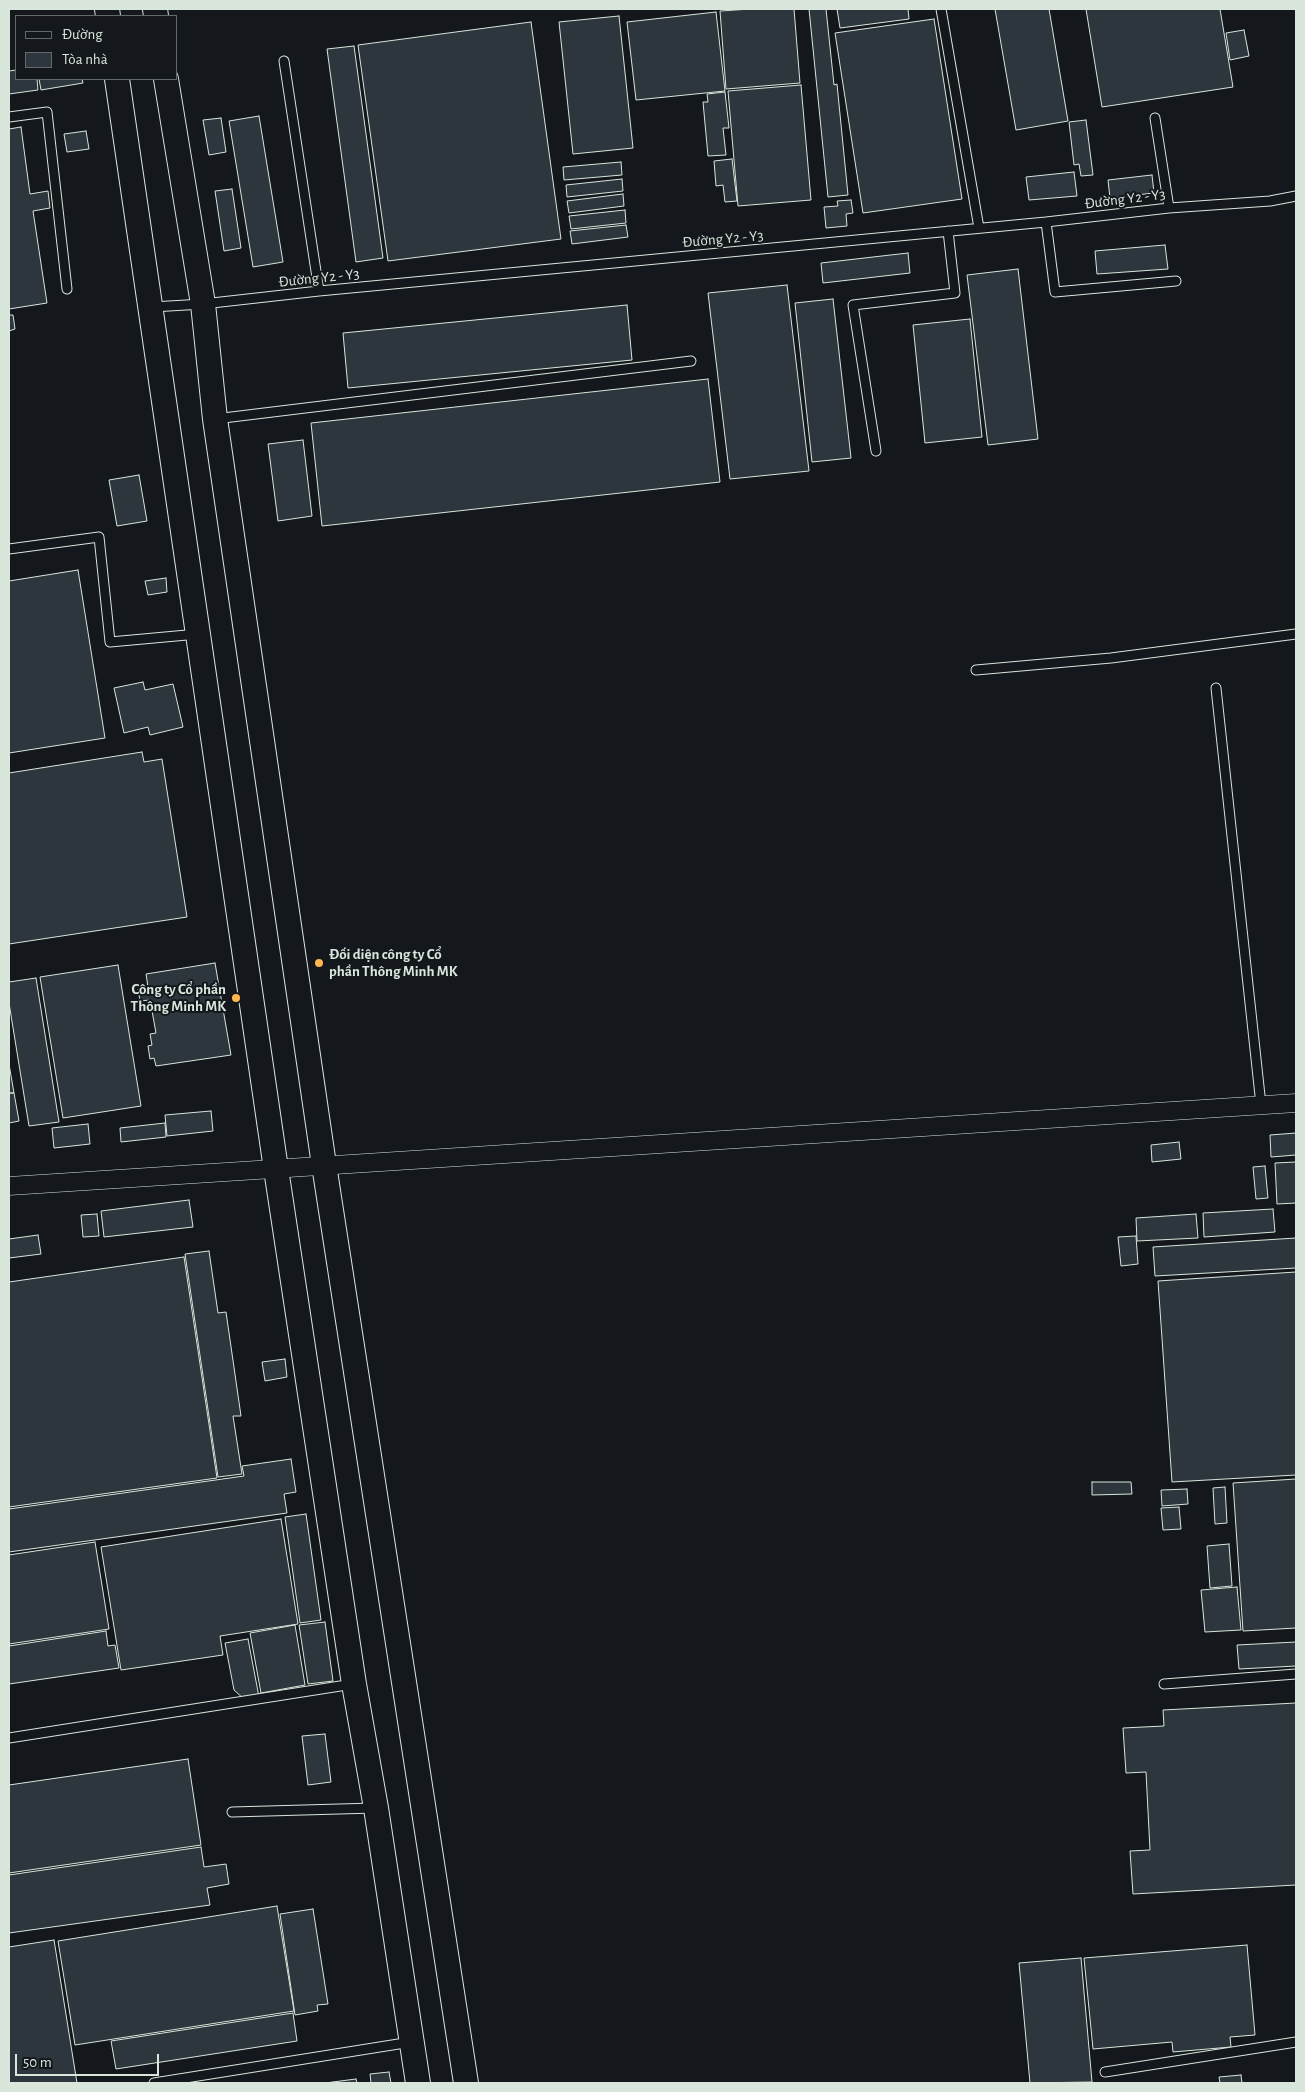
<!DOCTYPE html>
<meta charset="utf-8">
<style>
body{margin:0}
#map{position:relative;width:1305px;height:2092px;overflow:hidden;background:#14181c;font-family:"Alegreya Sans",sans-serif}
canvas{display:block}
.frame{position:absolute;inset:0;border:10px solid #d8e6dc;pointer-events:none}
.legend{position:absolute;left:15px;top:15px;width:162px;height:65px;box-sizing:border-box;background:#14181c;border:1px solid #626a69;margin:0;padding:6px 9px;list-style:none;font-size:15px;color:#d8e6dc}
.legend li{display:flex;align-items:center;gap:10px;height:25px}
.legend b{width:25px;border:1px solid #626a69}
.scale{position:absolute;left:15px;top:2054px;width:144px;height:22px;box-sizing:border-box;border:2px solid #d8e6dc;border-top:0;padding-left:6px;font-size:15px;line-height:18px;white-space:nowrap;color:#d8e6dc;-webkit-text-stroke:4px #14181c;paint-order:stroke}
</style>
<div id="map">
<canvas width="1305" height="2092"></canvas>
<div class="frame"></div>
<ul class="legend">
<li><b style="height:6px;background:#14181c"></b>Đường</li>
<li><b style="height:14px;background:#2c363c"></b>Tòa nhà</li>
</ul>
<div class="scale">50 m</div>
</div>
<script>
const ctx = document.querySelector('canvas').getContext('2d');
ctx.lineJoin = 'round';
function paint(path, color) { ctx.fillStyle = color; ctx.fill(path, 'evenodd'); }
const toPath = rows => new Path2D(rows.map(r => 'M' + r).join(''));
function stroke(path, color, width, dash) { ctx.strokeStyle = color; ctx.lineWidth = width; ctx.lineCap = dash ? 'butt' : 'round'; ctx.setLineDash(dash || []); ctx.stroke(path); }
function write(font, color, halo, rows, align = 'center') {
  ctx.font = font + ' "Alegreya Sans",sans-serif'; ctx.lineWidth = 4; ctx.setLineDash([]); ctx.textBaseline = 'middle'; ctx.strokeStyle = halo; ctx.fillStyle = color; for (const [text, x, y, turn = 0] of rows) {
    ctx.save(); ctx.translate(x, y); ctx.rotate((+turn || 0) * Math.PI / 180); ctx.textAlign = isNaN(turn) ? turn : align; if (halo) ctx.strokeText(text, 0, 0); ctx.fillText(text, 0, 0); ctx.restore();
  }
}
const building = toPath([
 [751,9,794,9,800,83,726,89,720,11,751,9],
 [809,9,826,9,834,85,837,84,848,195,828,197,809,9],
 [837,9,908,9,909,19,840,28,837,9],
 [995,9,1049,9,1068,121,1016,130,995,9],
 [1086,9,1220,9,1233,87,1102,107,1086,9],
 [716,12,725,91,636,100,627,22,716,12],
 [619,16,633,148,573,154,559,22,619,16],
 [934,19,962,199,863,213,835,33,934,19],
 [531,22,561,239,388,261,358,45,531,22],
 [1244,30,1249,56,1230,60,1226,33,1244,30],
 [354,46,383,258,356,262,327,49,354,46],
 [16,70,16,79,37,79,38,90,9,94,9,71,16,70],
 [39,79,82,79,83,83,41,90,39,79],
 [801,85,811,200,738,206,728,91,801,85],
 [725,92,729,128,723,128,726,155,708,156,703,102,708,102,707,94,725,92],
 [259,116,283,262,253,267,229,121,259,116],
 [221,118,226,152,209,155,203,120,221,118],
 [1086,120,1093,175,1081,176,1079,164,1074,165,1069,122,1086,120],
 [21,127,30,194,48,191,50,208,33,211,47,303,9,309,9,129,21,127],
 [86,131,89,149,67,152,64,134,86,131],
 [732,159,737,201,725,202,723,185,716,186,714,161,732,159],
 [621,162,622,175,564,180,563,167,621,162],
 [1074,172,1077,196,1029,200,1026,177,1074,172],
 [1152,175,1154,193,1110,198,1108,180,1152,175],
 [622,179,623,191,567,197,566,185,622,179],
 [232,189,241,248,224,251,215,191,232,189],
 [623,194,624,206,569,213,567,201,623,194],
 [851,200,853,213,846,214,847,226,826,228,824,207,838,206,837,201,851,200],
 [625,210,626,223,571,229,569,216,625,210],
 [626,225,628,237,572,244,570,231,626,225],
 [1165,245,1168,269,1097,274,1095,251,1165,245],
 [908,253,910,273,823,283,821,263,908,253],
 [1018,269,1038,439,988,445,967,275,1018,269],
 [787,285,809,471,730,479,708,293,787,285],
 [833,299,851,458,812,462,795,303,833,299],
 [627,305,632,360,348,388,343,333,627,305],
 [9,315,13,315,15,329,9,331,9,315],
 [970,319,982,437,925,443,913,325,970,319],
 [708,379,720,482,322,526,311,423,708,379],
 [303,440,312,516,278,521,268,444,303,440],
 [139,475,147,521,117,526,109,480,139,475],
 [78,570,105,738,9,753,9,581,78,570],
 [166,578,167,592,148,595,145,581,166,578],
 [143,682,145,690,173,684,183,727,150,735,148,727,124,733,114,688,143,682],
 [142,752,144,762,162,759,187,917,9,944,9,773,142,752],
 [215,963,231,1055,156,1066,154,1058,150,1059,148,1046,152,1045,150,1034,156,1033,150,1000,140,1001,138,989,148,987,146,974,215,963],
 [118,965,141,1106,63,1118,40,977,118,965],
 [36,978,59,1122,29,1126,9,1003,9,982,36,978],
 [9,1064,14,1093,9,1093,9,1064],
 [9,1093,14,1093,19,1121,9,1123,9,1093],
 [211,1111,213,1131,167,1136,165,1115,211,1111],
 [165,1123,166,1137,121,1142,120,1128,165,1123],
 [88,1124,90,1144,54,1148,52,1128,88,1124],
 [1296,1133,1296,1155,1271,1157,1270,1135,1296,1133],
 [1179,1142,1181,1159,1152,1162,1151,1145,1179,1142],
 [1296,1162,1296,1203,1277,1204,1275,1163,1296,1162],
 [1265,1166,1268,1198,1256,1199,1253,1167,1265,1166],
 [189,1200,193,1227,104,1237,101,1211,189,1200],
 [1273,1209,1275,1232,1204,1237,1203,1213,1273,1209],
 [97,1214,99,1236,83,1237,81,1215,97,1214],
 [1196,1214,1198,1238,1137,1241,1136,1218,1196,1214],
 [38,1235,41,1254,9,1258,9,1239,38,1235],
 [1136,1236,1138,1264,1121,1266,1118,1237,1136,1236],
 [1296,1238,1296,1268,1155,1276,1153,1247,1296,1238],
 [209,1251,218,1313,226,1312,241,1416,233,1416,242,1474,218,1477,185,1254,209,1251],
 [184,1257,217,1478,9,1507,9,1282,184,1257],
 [1296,1272,1296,1475,1172,1482,1158,1281,1296,1272],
 [285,1359,287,1377,265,1381,262,1362,285,1359],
 [291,1459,296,1492,284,1494,287,1513,9,1552,9,1509,244,1476,242,1466,291,1459],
 [1296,1479,1296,1628,1243,1631,1233,1483,1296,1479],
 [1092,1482,1131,1482,1132,1494,1092,1495,1092,1482],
 [1225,1487,1227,1523,1215,1524,1213,1488,1225,1487],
 [1187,1489,1188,1504,1162,1506,1161,1490,1187,1489],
 [1179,1507,1181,1529,1163,1530,1161,1508,1179,1507],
 [306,1514,321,1620,300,1623,285,1517,306,1514],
 [281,1519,298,1624,220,1636,223,1655,121,1670,101,1547,281,1519],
 [95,1542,109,1629,9,1644,9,1555,95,1542],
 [1229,1544,1232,1586,1210,1588,1207,1546,1229,1544],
 [1237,1587,1241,1630,1205,1632,1201,1590,1237,1587],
 [325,1622,333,1681,308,1684,299,1625,325,1622],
 [295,1625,305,1685,261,1693,250,1633,295,1625],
 [106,1631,108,1646,115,1645,119,1668,9,1684,9,1646,106,1631],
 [248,1639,259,1697,245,1700,234,1690,225,1643,248,1639],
 [1296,1642,1296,1666,1239,1669,1237,1645,1296,1642],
 [1296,1703,1296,1885,1133,1894,1130,1851,1150,1850,1146,1772,1126,1773,1123,1728,1164,1726,1163,1710,1296,1703],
 [325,1734,331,1782,308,1785,302,1736,325,1734],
 [188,1759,201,1845,9,1873,9,1785,188,1759],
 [201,1847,204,1867,226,1864,229,1884,207,1888,210,1905,9,1933,9,1875,201,1847],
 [277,1906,294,2011,75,2045,58,1941,277,1906],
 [313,1909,328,2004,317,2005,318,2011,295,2015,280,1914,313,1909],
 [54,1940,77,2083,9,2083,9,1947,54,1940],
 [1247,1945,1255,2035,1230,2037,1231,2047,1173,2052,1172,2042,1093,2049,1084,1958,1247,1945],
 [1081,1958,1092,2082,1030,2083,1019,1963,1081,1958],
 [293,2013,297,2041,116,2069,111,2041,293,2013],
 [389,2072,391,2083,371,2083,370,2074,389,2072],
 [1241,2075,1242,2083,1220,2083,1219,2077,1241,2075],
 [356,2079,357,2083,325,2083,356,2079]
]);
paint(building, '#2c363c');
stroke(building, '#d8e6dc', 1);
const lane = toPath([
 [941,9,979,228],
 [284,61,319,291],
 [9,117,47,112,67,289],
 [1155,118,1169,208],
 [1046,222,1055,292,1176,281],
 [152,307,203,304,319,291,1046,222,1169,208,1270,201,1296,196],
 [215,419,691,361],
 [876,451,853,305,955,293,948,231],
 [9,549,99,537,110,642,198,634],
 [976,670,1111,658,1296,634],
 [1216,688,1261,1105],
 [1164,1684,1296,1674],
 [9,1738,353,1684],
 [232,1812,375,1808],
 [1105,2072,1296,2042],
 [154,2083,411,2042]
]);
const street = toPath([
 [9,1186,1296,1103]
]);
const secondary = toPath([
 [107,9,108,16],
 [155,9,156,16],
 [117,79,276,1169,354,1684,376,1808,418,2083],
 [166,79,203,304,215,419,324,1165,466,2083]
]);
stroke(lane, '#d8e6dc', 11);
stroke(street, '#d8e6dc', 19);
stroke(secondary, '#d8e6dc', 26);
stroke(lane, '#14181c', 9);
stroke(street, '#14181c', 18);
stroke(secondary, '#14181c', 24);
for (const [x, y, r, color] of [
 [319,963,5,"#ffb74d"],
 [236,998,5,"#ffb74d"]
]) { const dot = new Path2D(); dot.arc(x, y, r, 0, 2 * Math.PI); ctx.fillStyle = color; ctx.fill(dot); stroke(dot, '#14181c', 2); }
write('15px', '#d8e6dc', '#14181c', [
 ["Đường Y2 - Y3",1125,199,-7],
 ["Đường Y2 - Y3",723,239,-5],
 ["Đường Y2 - Y3",319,278,-6]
]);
write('bold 15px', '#d8e6dc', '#14181c', [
 ["Đối diện công ty Cổ",329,954],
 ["phần Thông Minh MK",329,971],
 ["Công ty Cổ phần",226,989,"right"],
 ["Thông Minh MK",226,1006,"right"]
], 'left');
</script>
